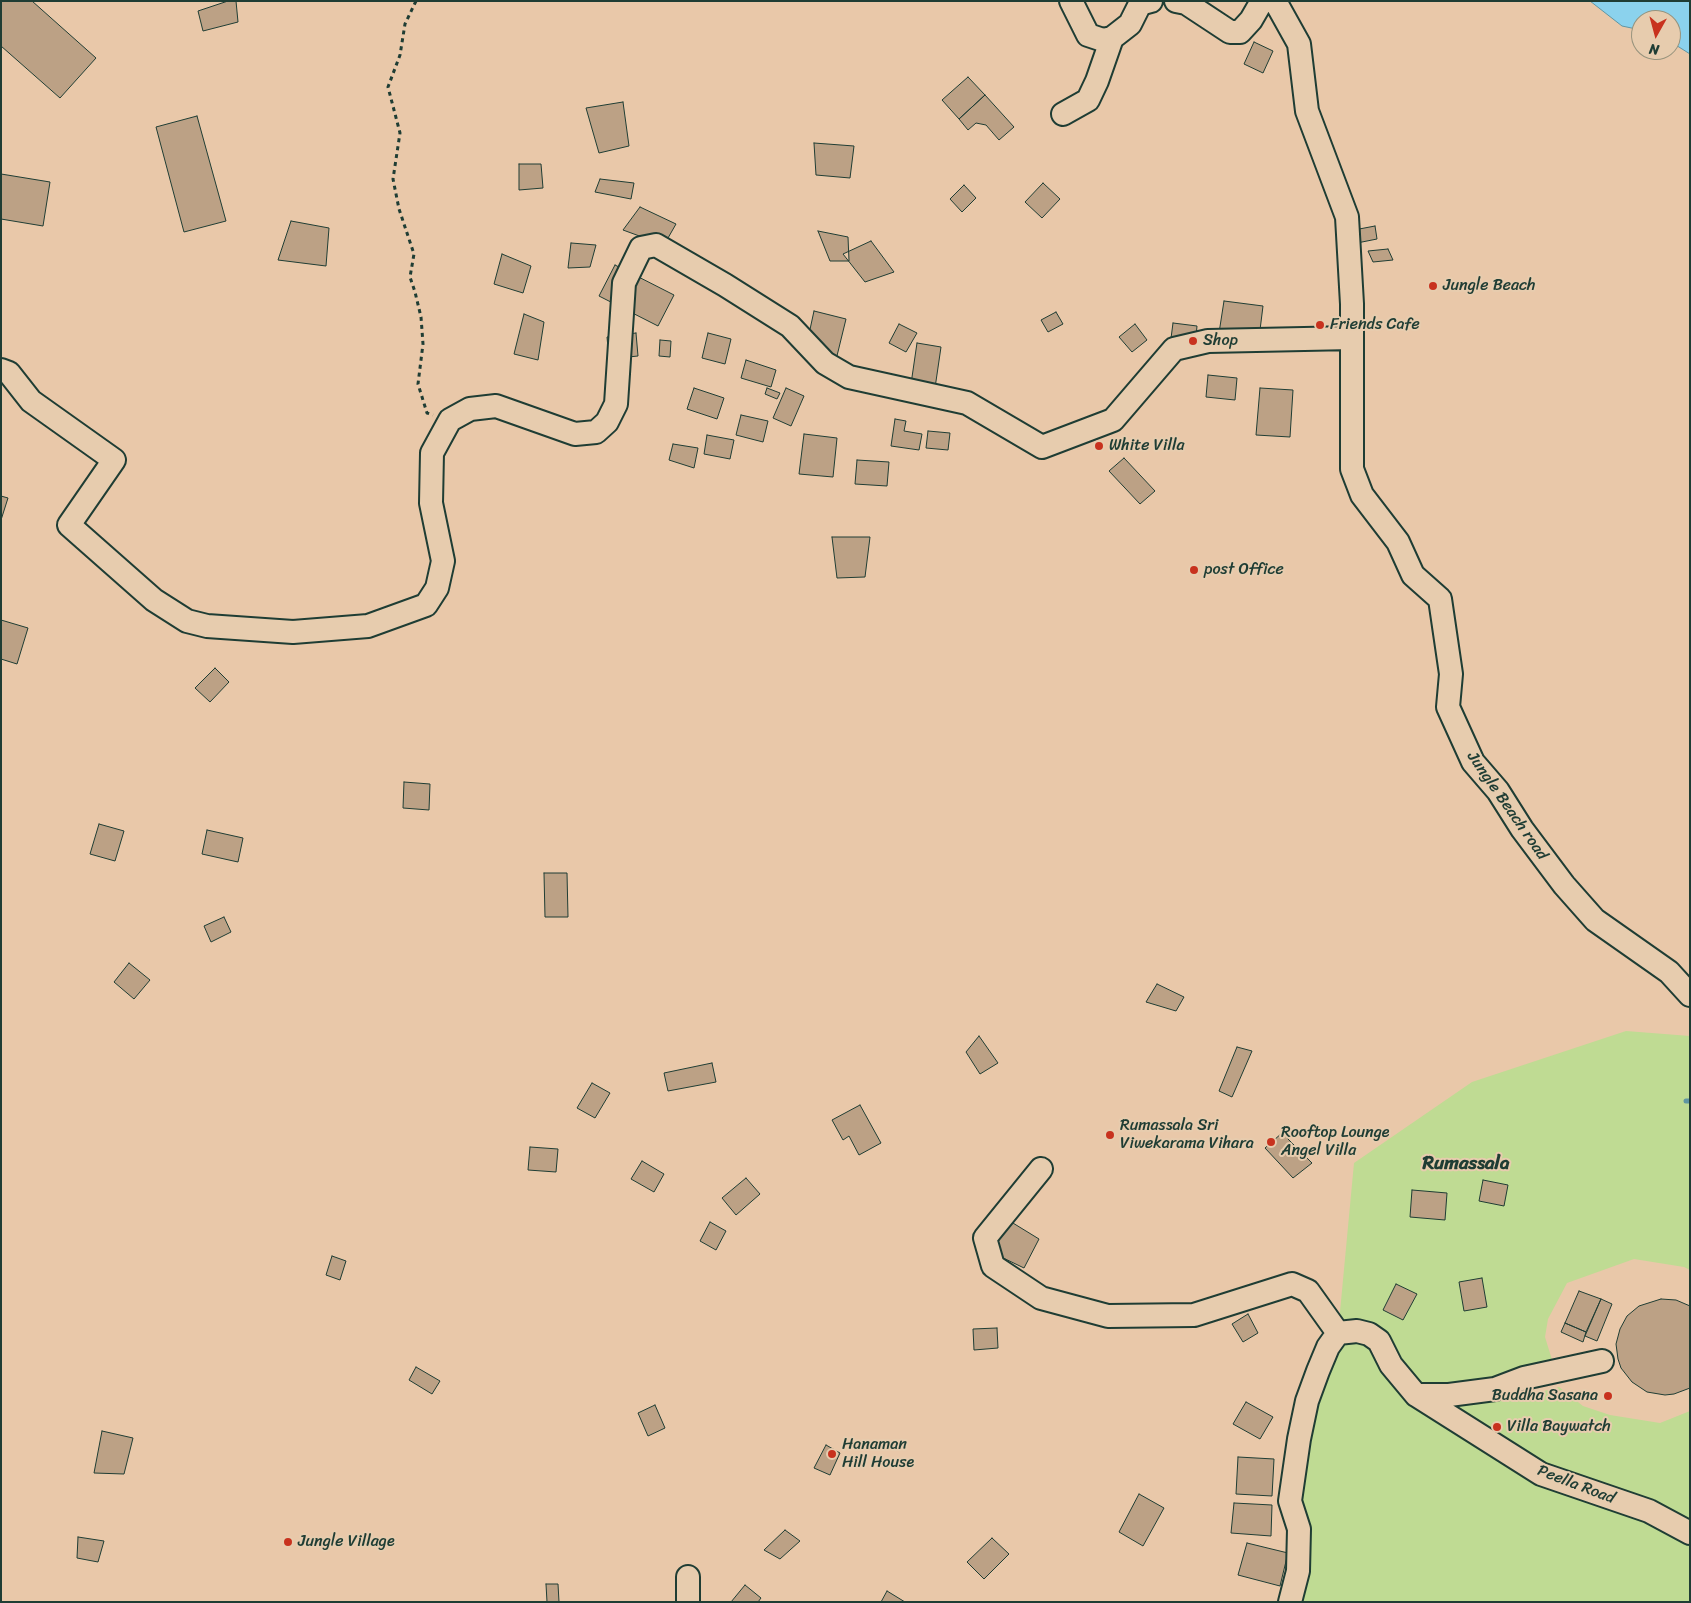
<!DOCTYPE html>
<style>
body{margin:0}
#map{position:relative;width:1691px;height:1603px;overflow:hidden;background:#e9c8a9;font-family:Sriracha,sans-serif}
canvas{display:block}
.frame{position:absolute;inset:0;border:2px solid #1f3d34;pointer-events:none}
.north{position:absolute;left:1631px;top:10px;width:50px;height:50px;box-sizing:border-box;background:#e7ccae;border:1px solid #97937d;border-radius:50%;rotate:187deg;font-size:14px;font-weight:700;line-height:20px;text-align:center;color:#1f3d34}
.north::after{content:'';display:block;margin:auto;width:18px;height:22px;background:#c8321e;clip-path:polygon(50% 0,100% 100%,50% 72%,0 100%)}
</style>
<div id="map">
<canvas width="1691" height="1603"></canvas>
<div class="frame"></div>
<div class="north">N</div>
</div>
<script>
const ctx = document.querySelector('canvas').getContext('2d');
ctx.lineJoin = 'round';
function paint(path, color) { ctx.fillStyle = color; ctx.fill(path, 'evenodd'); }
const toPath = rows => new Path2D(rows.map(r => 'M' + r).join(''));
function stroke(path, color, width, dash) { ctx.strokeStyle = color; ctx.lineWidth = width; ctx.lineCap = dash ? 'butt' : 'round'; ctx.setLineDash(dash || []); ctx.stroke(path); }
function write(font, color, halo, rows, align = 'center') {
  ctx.font = font + ' Sriracha,sans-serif'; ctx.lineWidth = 4; ctx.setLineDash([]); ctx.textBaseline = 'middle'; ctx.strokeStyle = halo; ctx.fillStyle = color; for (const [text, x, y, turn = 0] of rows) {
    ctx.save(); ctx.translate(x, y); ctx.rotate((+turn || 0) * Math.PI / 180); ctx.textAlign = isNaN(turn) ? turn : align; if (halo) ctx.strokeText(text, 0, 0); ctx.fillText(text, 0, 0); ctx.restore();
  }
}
paint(toPath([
 [1626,1031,1690,1036,1690,1270,1684,1267,1634,1259,1567,1283,1548,1319,1545,1337,1553,1363,1522,1372,1529,1395,1559,1387,1583,1406,1610,1415,1660,1423,1690,1411,1690,1602,1290,1602,1295,1474,1338,1333,1354,1163,1472,1082]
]), '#bfdb93');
const water = toPath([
 [1590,1,1690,1,1690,54,1671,42,1671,20,1641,20,1641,30,1622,26,1590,1]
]);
paint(water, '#8bd2ed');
stroke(water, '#6096a3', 1);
stroke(toPath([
 [1686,1101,1690,1101]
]), '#6096a3', 5);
const building = toPath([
 [1,1,32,1,96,58,60,98,1,46,1,1],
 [228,1,236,1,238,22,203,31,198,11,228,1],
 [1254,42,1273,51,1263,73,1244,64,1254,42],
 [968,77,985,95,959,119,942,100,968,77],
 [985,95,1014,127,999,140,986,125,976,123,968,130,959,119,985,95],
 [623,102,629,146,599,153,586,108,623,102],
 [197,116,226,221,184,232,156,127,197,116],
 [814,143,854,146,850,178,816,175,814,143],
 [519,164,541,164,543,188,519,190,519,164],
 [1,174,50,182,43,226,1,219,1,174],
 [600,179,634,183,631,199,595,192,600,179],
 [1043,183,1060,199,1042,218,1025,202,1043,183],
 [964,185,976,198,962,212,950,199,964,185],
 [640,207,676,224,664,245,623,230,640,207],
 [291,221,329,228,326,266,278,260,291,221],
 [1375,226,1377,239,1357,243,1354,230,1375,226],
 [818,231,848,237,849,261,830,261,818,231],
 [871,241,894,272,865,282,843,254,871,241],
 [571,243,596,245,590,267,568,268,571,243],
 [1388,249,1393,260,1373,262,1368,251,1388,249],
 [502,254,531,266,523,293,494,284,502,254],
 [615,265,674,295,658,326,599,296,615,265],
 [1224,301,1263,306,1259,338,1219,333,1224,301],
 [814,311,846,319,835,364,804,357,814,311],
 [1056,312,1063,324,1048,332,1041,320,1056,312],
 [524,314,544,322,538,360,514,354,524,314],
 [1173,323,1197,326,1195,348,1170,346,1173,323],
 [899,324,917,333,906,352,889,343,899,324],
 [1135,324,1147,340,1132,352,1119,337,1135,324],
 [636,333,638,356,609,359,607,337,636,333],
 [708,333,731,339,725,364,702,358,708,333],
 [660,340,671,341,670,357,659,356,660,340],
 [917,343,941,347,935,388,911,384,917,343],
 [746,360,776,370,771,387,741,378,746,360],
 [1208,375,1237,378,1235,400,1206,397,1208,375],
 [694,388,724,398,717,419,687,409,694,388],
 [767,388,780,393,777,399,765,394,767,388],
 [786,388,804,396,791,426,773,418,786,388],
 [1260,388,1293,390,1290,437,1256,435,1260,388],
 [741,415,768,421,763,442,736,435,741,415],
 [895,419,906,421,904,431,922,434,919,450,891,446,895,419],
 [928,431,950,433,948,450,926,448,928,431],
 [804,434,837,438,833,477,799,474,804,434],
 [707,435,734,440,730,459,704,454,707,435],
 [673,444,698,448,694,468,669,460,673,444],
 [1124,458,1155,491,1140,504,1109,471,1124,458],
 [857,460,889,462,887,486,855,484,857,460],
 [1,496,8,498,1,520,1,496],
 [832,537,870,537,865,577,837,578,832,537],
 [1,620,28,628,17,664,1,659,1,620],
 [215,668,229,682,210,702,195,688,215,668],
 [404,782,430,784,429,810,403,808,404,782],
 [99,824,124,831,115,861,90,854,99,824],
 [207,830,243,838,238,862,202,854,207,830],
 [544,873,567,873,568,917,545,917,544,873],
 [224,917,231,932,211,942,204,926,224,917],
 [129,963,150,980,134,999,114,982,129,963],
 [1157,984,1184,997,1176,1011,1146,1002,1157,984],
 [979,1036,998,1063,980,1074,966,1052,979,1036],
 [1237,1047,1252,1051,1232,1097,1219,1091,1237,1047],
 [712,1063,716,1082,668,1091,664,1073,712,1063],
 [592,1083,610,1093,595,1118,577,1108,592,1083],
 [860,1105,881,1143,859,1155,849,1136,843,1140,832,1120,860,1105],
 [1282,1133,1312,1163,1293,1178,1265,1148,1282,1133],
 [530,1147,558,1149,556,1172,528,1170,530,1147],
 [642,1161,664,1174,654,1192,631,1179,642,1161],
 [746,1178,760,1194,736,1215,722,1198,746,1178],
 [1483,1180,1508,1185,1504,1206,1479,1201,1483,1180],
 [1412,1190,1447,1193,1445,1220,1410,1217,1412,1190],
 [1008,1220,1039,1239,1024,1268,993,1253,1008,1220],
 [710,1222,726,1231,716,1250,700,1241,710,1222],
 [332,1256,346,1261,340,1280,326,1275,332,1256],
 [1482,1278,1487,1307,1464,1311,1459,1282,1482,1278],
 [1396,1284,1417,1294,1403,1320,1383,1310,1396,1284],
 [1579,1291,1601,1299,1586,1332,1565,1323,1579,1291],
 [1601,1299,1612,1304,1597,1341,1585,1336,1601,1299],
 [1661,1299,1676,1300,1690,1306,1690,1388,1674,1394,1665,1395,1647,1392,1632,1382,1621,1368,1618,1359,1616,1344,1620,1329,1627,1316,1639,1306,1661,1299],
 [1248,1314,1258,1333,1243,1342,1232,1324,1248,1314],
 [1565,1323,1586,1332,1583,1342,1561,1332,1565,1323],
 [997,1328,998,1348,974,1350,973,1329,997,1328],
 [416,1367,440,1381,432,1394,409,1380,416,1367],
 [1246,1402,1273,1417,1260,1439,1233,1424,1246,1402],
 [655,1405,665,1428,648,1436,638,1413,655,1405],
 [102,1431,133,1438,124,1474,94,1473,102,1431],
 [826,1445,840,1453,830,1475,814,1468,826,1445],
 [1238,1457,1274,1459,1272,1496,1236,1494,1238,1457],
 [1139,1494,1164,1508,1143,1546,1119,1532,1139,1494],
 [1234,1503,1272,1505,1271,1536,1231,1533,1234,1503],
 [785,1530,800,1541,780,1559,764,1550,785,1530],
 [78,1537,104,1541,98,1562,77,1558,78,1537],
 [992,1538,1009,1554,984,1579,967,1562,992,1538],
 [1247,1543,1288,1553,1280,1586,1238,1575,1247,1543],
 [546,1584,558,1584,559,1602,547,1602,546,1584],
 [745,1585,761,1598,758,1602,731,1602,745,1585],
 [887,1591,905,1602,881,1602,887,1591]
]);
paint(building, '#bca185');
stroke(building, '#1f3d34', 1);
const minor = toPath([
 [1071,1,1088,35,1103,40,1112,38,1130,24,1140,4,1151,1],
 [1176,1,1186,3,1230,32,1240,32,1251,20,1262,1],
 [1275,1,1299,44,1307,111,1347,217,1352,304,1352,469,1362,495,1398,542,1413,575,1440,599,1451,674,1448,707,1473,762,1498,791,1522,829,1564,885,1595,920,1669,972,1690,995],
 [1063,114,1088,100,1097,81,1112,38],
 [1,370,9,373,31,401,114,460,69,525,154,600,187,621,207,626,293,632,368,626,426,605,437,588,443,561,431,503,432,453,450,420,470,409,496,406,575,434,596,432,607,422,616,404,624,283,641,248,656,245,725,285,790,326,825,363,849,377,967,403,1042,447,1113,420,1174,349,1208,341,1352,338],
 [1041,1169,985,1238,993,1266,1041,1298,1108,1316,1194,1315,1292,1284,1308,1291,1338,1333,1328,1347,1318,1371,1307,1401,1299,1439,1290,1501,1299,1529,1298,1571,1290,1602],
 [1338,1333,1357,1331,1369,1334,1379,1341,1391,1365,1416,1395,1541,1474,1649,1511,1690,1533],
 [1416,1395,1449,1395,1495,1389,1524,1378,1602,1361],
 [688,1602,688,1577]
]);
stroke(minor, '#1f3d34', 26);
stroke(toPath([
 [416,1,405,24,400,55,388,87,400,133,393,179,399,209,414,254,410,277,415,292,421,317,423,344,418,384,427,413,433,415]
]), '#1f3d34', 3, [4, 4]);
stroke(minor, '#e7ccae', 22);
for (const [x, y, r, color] of [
 [1433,286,5,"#c8321e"],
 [1320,325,5,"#c8321e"],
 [1193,341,5,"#c8321e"],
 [1099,446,5,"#c8321e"],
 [1194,570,5,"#c8321e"],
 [1110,1135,5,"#c8321e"],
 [1271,1142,5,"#c8321e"],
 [1608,1396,5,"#c8321e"],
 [1497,1427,5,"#c8321e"],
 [832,1454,5,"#c8321e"],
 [288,1542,5,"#c8321e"]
]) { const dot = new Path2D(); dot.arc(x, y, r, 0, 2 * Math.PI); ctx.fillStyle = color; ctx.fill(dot); stroke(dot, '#e7ccae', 2); }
write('16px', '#1f3d34', '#e7ccae', [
 ["Jungle Beach",1443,286],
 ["Friends Cafe",1330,325],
 ["Shop",1203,341],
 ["White Villa",1109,446],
 ["post Office",1204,570],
 ["Rumassala Sri",1120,1126],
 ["Viwekarama Vihara",1120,1144],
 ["Rooftop Lounge",1281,1133],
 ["Angel Villa",1281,1151],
 ["Buddha Sasana",1598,1396,"right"],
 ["Villa Baywatch",1507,1427],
 ["Hanaman",842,1445],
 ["Hill House",842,1463],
 ["Jungle Village",298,1542]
], 'left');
write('16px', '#1f3d34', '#e7ccae', [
 ["Jungle Beach road",1507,806,55],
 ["Peella Road",1576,1485,21]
]);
write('bold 19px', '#1f3d34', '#e7ccae', [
 ["Rumassala",1466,1164]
]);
</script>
